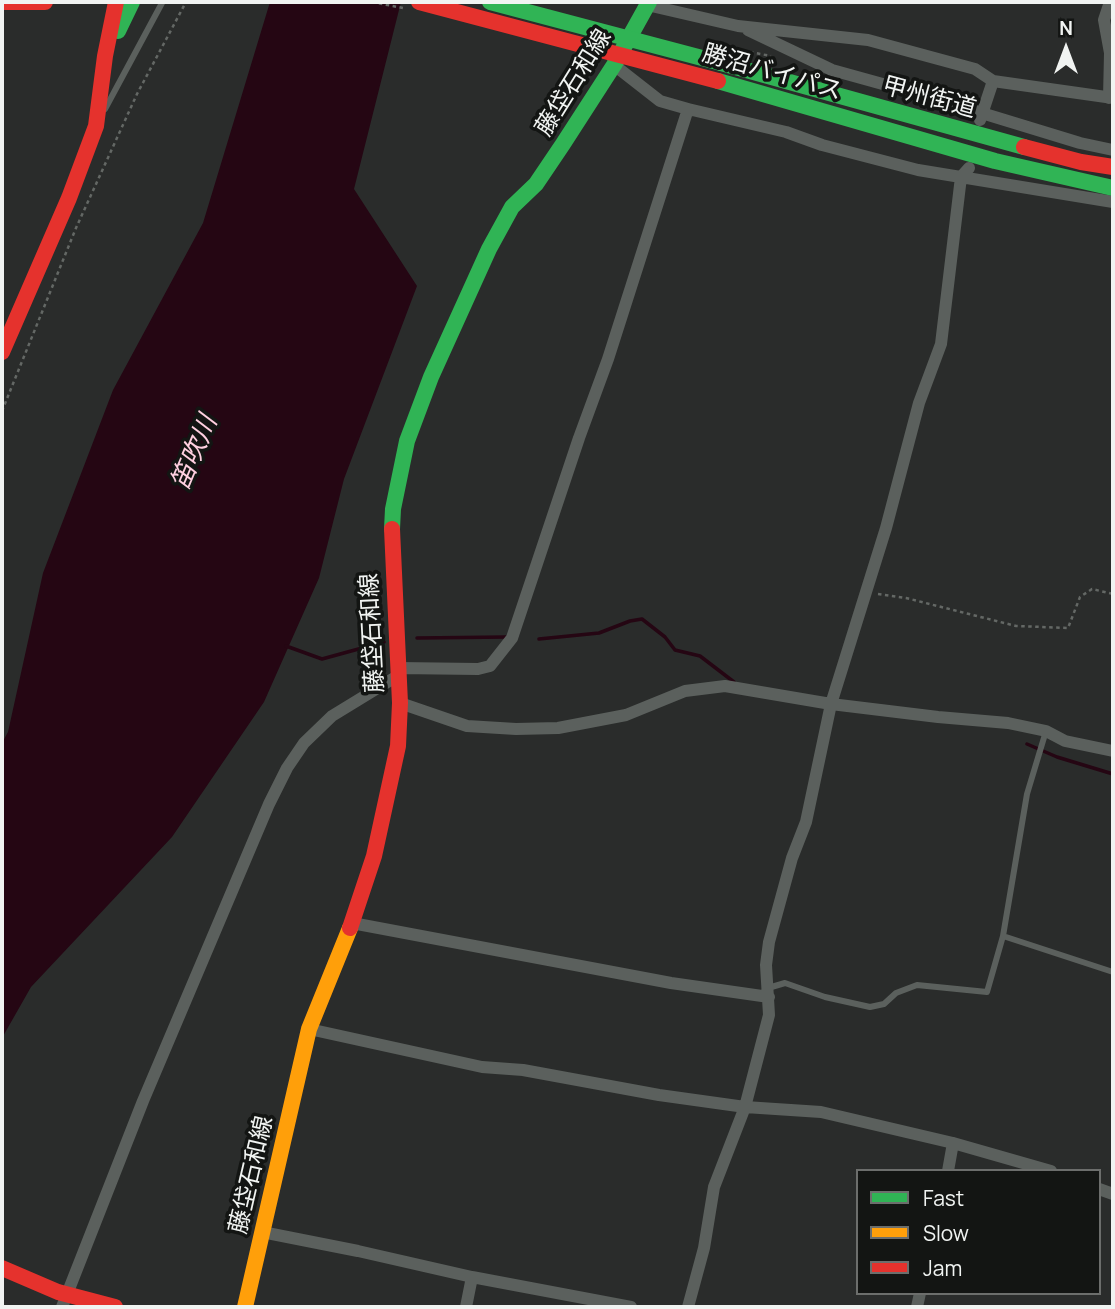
<!DOCTYPE html>
<meta charset="utf-8">
<style>
body{margin:0}
#map{position:relative;width:1115px;height:1309px;overflow:hidden;background:#2a2c2b;font-family:Manrope,sans-serif}
canvas{display:block}
.frame{position:absolute;inset:0;border:4px solid #f1f4f2;pointer-events:none}
.legend{position:absolute;left:856px;top:1169px;width:245px;height:126px;box-sizing:border-box;background:#131513;border:2px solid #6c6e6c;margin:0;padding:9px 12px;list-style:none;font-size:21px;color:#f1f4f2}
.legend li{display:flex;align-items:center;gap:14px;height:35px}
.legend b{width:35px;border:2px solid #6c6e6c}
.north{position:absolute;left:1031px;top:14px;width:70px;height:70px;-webkit-text-stroke:5px #131513;paint-order:stroke;rotate:0deg;font-size:19px;font-weight:700;line-height:28px;text-align:center;color:#f1f4f2}
.north::after{content:'';display:block;margin:auto;width:24px;height:32px;background:#f1f4f2;clip-path:polygon(50% 0,100% 100%,50% 72%,0 100%)}
</style>
<div id="map">
<canvas width="1115" height="1309"></canvas>
<div class="frame"></div>
<ul class="legend">
<li><b style="height:9px;background:#30b455"></b>Fast</li>
<li><b style="height:9px;background:#ff9f0a"></b>Slow</li>
<li><b style="height:9px;background:#e5322d"></b>Jam</li>
</ul>
<div class="north">N</div>
</div>
<script>
const ctx = document.querySelector('canvas').getContext('2d');
ctx.lineJoin = 'round';
function paint(path, color) { ctx.fillStyle = color; ctx.fill(path, 'evenodd'); }
const toPath = rows => new Path2D(rows.map(r => 'M' + r).join(''));
function stroke(path, color, width, dash) { ctx.strokeStyle = color; ctx.lineWidth = width; ctx.lineCap = dash ? 'butt' : 'round'; ctx.setLineDash(dash || []); ctx.stroke(path); }
function write(font, color, halo, rows, align = 'center') {
  ctx.font = font + ' Manrope,"Noto Sans JP",sans-serif'; ctx.lineWidth = 7; ctx.setLineDash([]); ctx.textBaseline = 'middle'; ctx.strokeStyle = halo; ctx.fillStyle = color; for (const [text, x, y, turn = 0] of rows) {
    ctx.save(); ctx.translate(x, y); ctx.rotate((+turn || 0) * Math.PI / 180); ctx.textAlign = isNaN(turn) ? turn : align; if (halo) ctx.strokeText(text, 0, 0); ctx.fillText(text, 0, 0); ctx.restore();
  }
}
paint(toPath([
 [270,2,401,2,354,189,417,286,344,479,319,578,264,702,172,837,31,987,2,1038,2,743,8,732,43,573,113,390,203,223]
]), '#250613');
stroke(toPath([
 [417,638,507,637],
 [539,639,599,633,630,621,642,619,665,637,675,650,700,656,734,682],
 [286,646,322,659,384,642],
 [1027,744,1057,757,1113,774]
]), '#250613', 3.5);
stroke(toPath([
 [750,52,771,56],
 [2,411,76,228,137,94,186,2],
 [878,594,906,598,1016,626,1068,628,1080,597,1092,589,1113,594]
]), '#646865', 2.5, [3.5, 3.5]);
stroke(toPath([
 [105,109,162,3],
 [1003,936,1113,972],
 [768,988,785,983,825,997,870,1007,884,1004,896,993,917,985,987,992,1003,936,1027,794,1046,731]
]), '#5b605d', 6);
stroke(toPath([
 [647,5,738,26,868,40,975,69,993,81,1113,98],
 [748,30,832,70,926,96,1080,143,1113,150],
 [614,65,660,101,688,109,786,132,822,145,918,170,1113,202],
 [1109,98,1110,53,1104,20,1110,2],
 [980,120,993,81],
 [398,668,478,669,490,666,512,638,579,438,608,359,688,109],
 [400,703,467,726,516,729,558,728,626,715,685,691,725,686,831,704,938,717,1008,723,1046,731,1065,741,1113,751],
 [352,923,671,983,769,997],
 [309,1029,482,1067,523,1070,659,1095,745,1107,821,1112,953,1143,1051,1171],
 [948,1171,953,1143],
 [1099,1189,1113,1194],
 [262,1232,358,1251,472,1277,631,1307],
 [62,1307,143,1101,269,804,287,768,304,743,332,716,399,675],
 [466,1307,472,1277],
 [688,1307,704,1248,714,1187,745,1107,769,1015,766,965,769,942,792,858,806,822,831,704,886,528,919,403,941,344,961,177,969,168],
 [917,1307,920,1293]
]), '#5b605d', 12);
stroke(toPath([
 [118,31,132,2],
 [721,63,1024,147],
 [718,81,995,161,1113,188],
 [392,529,393,509,407,441,431,377,489,249,512,207,536,184,563,144,614,65,649,2]
]), '#30b455', 16);
stroke(toPath([
 [245,1307,309,1029,350,928]
]), '#ff9f0a', 16);
stroke(toPath([
 [2,2,45,2],
 [1024,147,1081,162,1113,167],
 [2,352,69,198,96,126,105,56,116,2],
 [350,928,374,856,398,746,400,703,392,529],
 [2,1268,58,1292,115,1307]
]), '#e5322d', 16);
stroke(toPath([
 [372,2,403,8]
]), '#646865', 2.5, [3.5, 3.5]);
stroke(toPath([
 [490,2,721,63]
]), '#30b455', 16);
stroke(toPath([
 [419,2,718,81]
]), '#e5322d', 16);
write('24px', '#f1f4f2', '#131513', [
 ["勝沼バイパス",772,73,16],
 ["藤垈石和線",574,83,-58],
 ["甲州街道",929,98,15],
 ["藤垈石和線",373,633,-93],
 ["藤垈石和線",252,1175,-77]
]);
write('italic 26px', '#ffd0e0', '#131513', [
 ["笛吹川",195,453,-67]
]);
</script>
